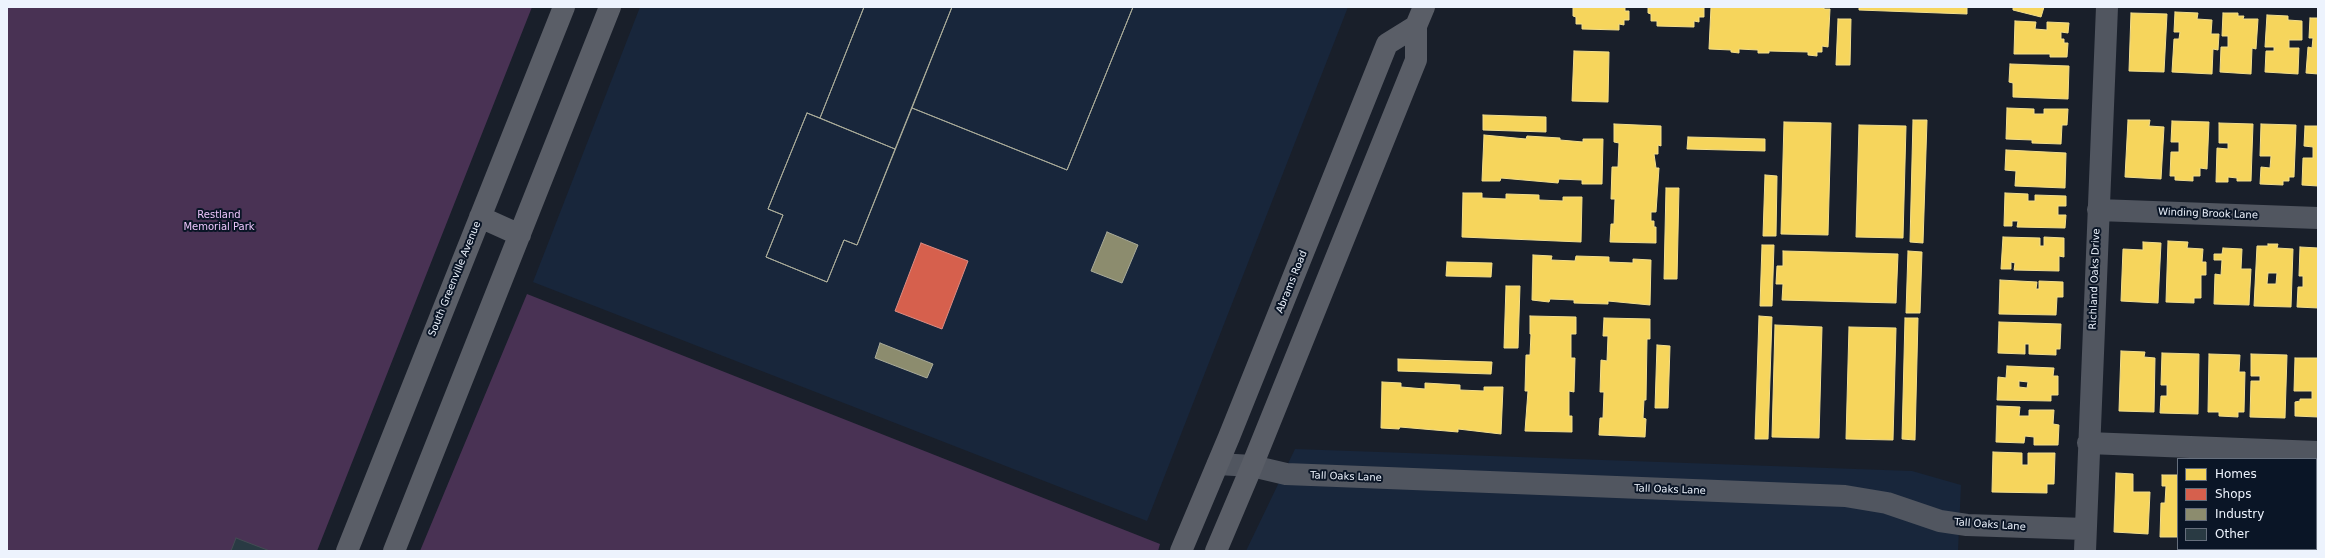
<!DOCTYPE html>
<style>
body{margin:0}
#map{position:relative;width:2325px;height:558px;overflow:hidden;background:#191f2a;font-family:"DejaVu Sans",sans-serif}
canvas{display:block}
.frame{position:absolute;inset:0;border:8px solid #edf3fd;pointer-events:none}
.legend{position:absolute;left:2177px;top:458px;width:140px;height:92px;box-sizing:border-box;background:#0a1526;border:1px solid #656e7c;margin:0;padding:5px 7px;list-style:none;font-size:12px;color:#edf3fd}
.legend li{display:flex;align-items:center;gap:8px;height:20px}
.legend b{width:20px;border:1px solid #656e7c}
</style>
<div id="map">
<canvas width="2325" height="558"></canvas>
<div class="frame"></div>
<ul class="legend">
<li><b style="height:11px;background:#f6d55c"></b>Homes</li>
<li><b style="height:11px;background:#d6604d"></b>Shops</li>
<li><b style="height:11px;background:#8c8c6e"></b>Industry</li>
<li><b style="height:11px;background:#293a43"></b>Other</li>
</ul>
</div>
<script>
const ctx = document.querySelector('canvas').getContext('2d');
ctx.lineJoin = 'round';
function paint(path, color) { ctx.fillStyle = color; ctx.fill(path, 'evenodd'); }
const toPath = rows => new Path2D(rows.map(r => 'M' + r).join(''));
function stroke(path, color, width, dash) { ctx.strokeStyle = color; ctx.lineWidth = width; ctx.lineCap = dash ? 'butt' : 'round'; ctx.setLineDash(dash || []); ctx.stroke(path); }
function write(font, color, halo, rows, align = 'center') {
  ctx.font = font + ' "DejaVu Sans",sans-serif'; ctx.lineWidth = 4; ctx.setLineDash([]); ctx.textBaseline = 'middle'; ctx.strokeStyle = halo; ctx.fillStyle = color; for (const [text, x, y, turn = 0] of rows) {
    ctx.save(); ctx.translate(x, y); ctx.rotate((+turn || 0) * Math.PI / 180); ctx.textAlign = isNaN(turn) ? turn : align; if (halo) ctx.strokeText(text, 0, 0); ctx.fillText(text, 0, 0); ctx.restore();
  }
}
paint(toPath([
 [640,7,1348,7,1147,521,533,282],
 [1295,449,1912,471,1961,485,1958,551,1246,551]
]), '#18263b');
paint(toPath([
 [7,7,532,7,317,551,7,551],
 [527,294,1160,544,1158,551,420,551]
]), '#493254');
const homes = toPath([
 [1573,7,1625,7,1625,11,1629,11,1629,20,1624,20,1624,25,1619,24,1619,30,1582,29,1582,24,1576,24,1576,17,1573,16,1573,7],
 [1648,7,1704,7,1704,17,1699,17,1699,22,1694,21,1694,27,1657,26,1657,21,1651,21,1651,14,1648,13,1648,7],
 [1711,7,1824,7,1824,9,1830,9,1828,47,1822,46,1822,52,1817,52,1817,56,1808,55,1808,52,1769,51,1769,53,1758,53,1758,50,1739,49,1739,53,1731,52,1731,50,1709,49,1711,7],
 [1859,7,1967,7,1967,14,1859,10,1859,7],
 [2013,7,2044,7,2041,17,2013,10,2013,7],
 [2175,12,2198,13,2197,19,2212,20,2211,34,2219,34,2218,50,2213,49,2212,74,2172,72,2174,39,2179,39,2180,32,2174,32,2175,12],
 [2131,13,2167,14,2164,72,2129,71,2131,13],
 [2223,13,2238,13,2238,16,2244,16,2243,19,2258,19,2256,49,2252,48,2251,74,2220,72,2221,47,2228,47,2228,36,2222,36,2223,13],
 [2267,15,2288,16,2288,20,2302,21,2302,40,2289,40,2289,48,2299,48,2298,74,2265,72,2266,51,2274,51,2274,47,2265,47,2267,15],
 [2310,18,2318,18,2318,74,2306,73,2308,47,2312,48,2313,38,2309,38,2310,18],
 [1838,19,1851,19,1850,65,1836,65,1838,19],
 [2015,21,2036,22,2035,29,2047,30,2047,22,2069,23,2068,33,2061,32,2061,39,2064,39,2064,43,2068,43,2067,57,2050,57,2050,54,2014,54,2015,21],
 [1574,51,1609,52,1608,102,1572,101,1574,51],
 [2010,64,2069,66,2068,99,2013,97,2013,83,2009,82,2010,64],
 [2007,108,2034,109,2034,114,2044,114,2044,109,2068,109,2067,125,2062,125,2061,144,2032,143,2032,140,2006,139,2007,108],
 [1483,115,1546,117,1546,132,1483,130,1483,115],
 [1913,120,1927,120,1923,243,1910,242,1913,120],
 [2128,120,2150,120,2149,126,2164,127,2161,179,2125,177,2128,120],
 [2172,121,2209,122,2207,169,2200,168,2200,176,2193,176,2193,181,2175,180,2175,176,2170,176,2171,152,2179,152,2179,142,2171,142,2172,121],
 [1784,122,1831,123,1828,235,1781,234,1784,122],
 [2219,123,2253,124,2251,181,2237,181,2237,178,2228,177,2228,182,2216,182,2217,148,2228,149,2228,143,2219,143,2219,123],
 [1614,124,1661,126,1661,146,1658,145,1658,154,1654,154,1656,168,1659,168,1656,212,1651,212,1651,221,1654,221,1654,227,1656,227,1656,243,1610,242,1611,224,1614,224,1615,199,1611,199,1612,167,1618,167,1619,143,1614,142,1614,124],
 [2261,124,2296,125,2294,177,2289,177,2289,181,2283,181,2283,185,2260,184,2261,167,2270,168,2271,156,2260,156,2261,124],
 [1859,125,1906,126,1903,238,1856,237,1859,125],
 [2305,126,2318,126,2318,186,2302,185,2303,158,2313,158,2313,147,2304,146,2305,126],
 [1484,135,1526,139,1527,136,1560,138,1560,140,1583,142,1583,139,1603,139,1602,184,1582,184,1582,180,1559,179,1558,183,1501,178,1500,181,1482,181,1484,135],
 [1688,137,1765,139,1765,151,1687,149,1688,137],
 [2006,150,2066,153,2065,188,2015,186,2016,171,2005,170,2006,150],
 [1765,175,1777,176,1776,236,1763,236,1765,175],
 [1666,188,1679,188,1677,279,1664,279,1666,188],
 [1463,193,1482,193,1482,198,1506,199,1506,194,1539,195,1539,200,1563,201,1563,197,1582,197,1581,242,1462,237,1463,193],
 [2005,193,2028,194,2028,201,2035,201,2035,195,2066,196,2066,206,2058,206,2058,215,2066,215,2065,228,2017,227,2018,221,2012,221,2012,226,2004,226,2005,193],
 [2003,237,2040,238,2040,246,2044,246,2044,237,2064,238,2064,257,2059,256,2059,271,2014,270,2015,263,2011,262,2011,269,2001,269,2003,237],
 [2168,241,2188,242,2187,248,2203,249,2202,262,2206,262,2206,275,2201,275,2201,298,2194,298,2194,303,2166,302,2168,241],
 [2143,242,2161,243,2158,303,2121,301,2123,249,2143,250,2143,242],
 [2268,244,2278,244,2277,248,2293,249,2291,307,2254,306,2257,246,2268,246,2268,244],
 [2268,273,2277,273,2276,284,2267,284,2268,273],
 [1762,245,1774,245,1772,306,1760,306,1762,245],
 [2300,247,2318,248,2318,308,2297,307,2298,287,2303,287,2303,276,2299,276,2300,247],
 [2223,248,2242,249,2241,269,2251,269,2249,305,2214,304,2215,274,2221,275,2222,260,2214,260,2214,254,2222,254,2223,248],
 [1783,251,1898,254,1896,303,1782,300,1783,284,1776,284,1777,266,1783,266,1783,251],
 [1908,251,1922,252,1920,313,1906,313,1908,251],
 [1533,255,1552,256,1551,260,1575,261,1576,256,1609,257,1609,262,1633,263,1633,259,1651,260,1650,305,1608,301,1608,304,1574,303,1574,300,1550,299,1549,302,1532,300,1533,255],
 [1447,262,1492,263,1491,277,1446,276,1447,262],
 [2000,280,2037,282,2036,289,2039,289,2039,281,2063,282,2063,297,2057,297,2056,315,1999,314,2000,280],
 [1506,286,1520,286,1518,348,1504,348,1506,286],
 [1530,316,1576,317,1576,334,1571,334,1571,358,1575,358,1574,392,1569,391,1569,416,1572,416,1572,432,1525,431,1528,391,1525,391,1526,355,1530,355,1531,334,1530,334,1530,316],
 [1759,316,1772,317,1768,439,1755,439,1759,316],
 [1604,318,1650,319,1650,339,1647,339,1646,400,1644,400,1643,418,1646,419,1645,437,1599,435,1600,418,1603,418,1604,392,1600,392,1601,360,1607,361,1608,336,1603,336,1604,318],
 [1905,318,1918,318,1915,440,1902,439,1905,318],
 [1999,322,2061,324,2060,349,2056,349,2056,355,2029,354,2029,344,2025,344,2025,354,1998,353,1999,322],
 [1775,325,1822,327,1819,438,1772,437,1775,325],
 [1849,327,1896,328,1893,440,1846,439,1849,327],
 [1657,345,1670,346,1668,408,1655,408,1657,345],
 [2121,351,2145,352,2144,357,2155,358,2154,412,2119,411,2121,351],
 [2162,353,2199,354,2198,414,2160,413,2161,396,2167,396,2167,385,2161,385,2162,353],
 [2209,354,2240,355,2239,372,2245,372,2244,412,2238,412,2238,417,2219,416,2219,412,2208,412,2209,354],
 [2251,354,2287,355,2285,418,2250,417,2251,381,2260,381,2260,376,2251,376,2251,354],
 [2295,358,2318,358,2318,417,2295,416,2295,402,2300,401,2300,399,2312,399,2312,391,2294,391,2295,358],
 [1398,359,1492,362,1491,374,1398,371,1398,359],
 [2007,366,2054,368,2053,376,2058,376,2058,395,2051,395,2051,401,1997,400,1998,377,2006,378,2007,366],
 [2019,381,2028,382,2027,388,2019,387,2019,381],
 [1382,382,1401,383,1401,387,1425,389,1425,383,1460,385,1460,390,1484,391,1484,387,1503,387,1501,434,1458,429,1458,432,1400,427,1399,429,1381,428,1382,382],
 [1997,406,2020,407,2019,416,2029,416,2029,410,2054,410,2053,424,2059,425,2058,445,2034,445,2034,437,2025,436,2024,443,1996,442,1997,406],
 [1993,452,2022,453,2022,465,2028,465,2028,453,2055,453,2054,484,2047,484,2047,493,1992,492,1993,452],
 [2116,473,2133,474,2133,492,2150,492,2148,534,2114,532,2116,473],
 [2162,475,2178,475,2178,537,2160,537,2161,503,2165,503,2166,486,2162,486,2162,475],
 [2316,481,2318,481,2318,539,2316,539,2316,481]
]);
paint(homes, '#f6d55c');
stroke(homes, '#f3de8c', 1);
const shops = toPath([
 [921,243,968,261,942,329,895,311,921,243]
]);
paint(shops, '#d6604d');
stroke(shops, '#dd8c82', 1);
const industry = toPath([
 [864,7,1133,7,1067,170,912,108,857,245,844,240,827,282,766,257,783,215,768,209,807,113,820,118,864,7],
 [864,7,952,7,895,149,820,118,864,7],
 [952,7,1133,7,1067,170,912,108,952,7],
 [807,113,895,149,857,245,844,240,827,282,766,257,783,215,768,209,807,113],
 [1107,232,1138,245,1122,283,1091,271,1107,232],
 [880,343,933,364,927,378,875,358,880,343]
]);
paint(industry, '#8c8c6e');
stroke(industry, '#a9ab99', 1);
const building = toPath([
 [236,538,270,551,231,551,236,538]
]);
paint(building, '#293a43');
stroke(building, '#434c53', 1);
stroke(toPath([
 [2098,210,2318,218],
 [2088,443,2318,452],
 [1218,464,1252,466,1286,474,1845,496,1887,503,1940,521,1967,525,2085,529],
 [2085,551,2107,7]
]), '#515660', 22);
stroke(toPath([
 [480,217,520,235],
 [347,551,564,7],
 [394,551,610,7],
 [1181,551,1229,437,1387,44,1416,26],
 [1216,551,1252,466,1416,60,1416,26,1424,7]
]), '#5a5e67', 22);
write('10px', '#edf3fd', '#0a1526', [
 ["Winding Brook Lane",2208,214,2],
 ["South Greenville Avenue",455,279,-68],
 ["Richland Oaks Drive",2095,279,-88],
 ["Abrams Road",1292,282,-68],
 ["Tall Oaks Lane",1346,477,2],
 ["Tall Oaks Lane",1670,490,2],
 ["Tall Oaks Lane",1990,525,4]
]);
write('10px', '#ecc5fb', '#0a1526', [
 ["Restland",219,215],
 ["Memorial Park",219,227]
]);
</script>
